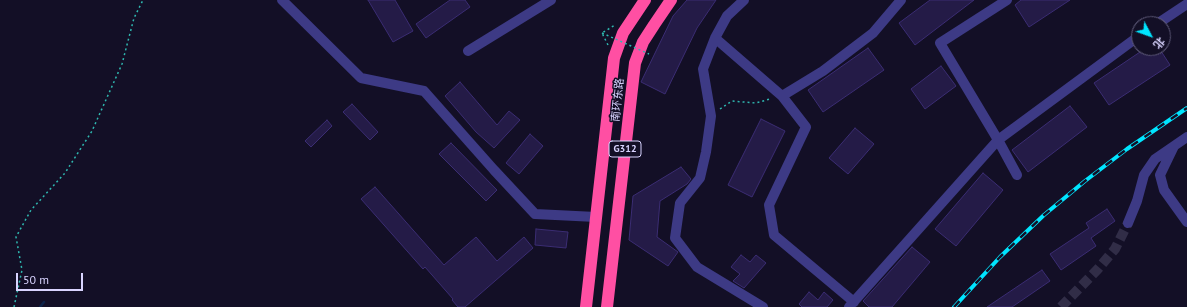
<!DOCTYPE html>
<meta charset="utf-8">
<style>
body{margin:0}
#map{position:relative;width:1187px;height:307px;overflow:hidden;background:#130f26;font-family:"PT Sans","Noto Sans SC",sans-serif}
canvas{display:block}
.north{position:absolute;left:1131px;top:16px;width:40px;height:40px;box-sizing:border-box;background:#130f26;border:1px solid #625e7d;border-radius:50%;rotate:131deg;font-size:11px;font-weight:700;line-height:16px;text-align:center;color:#d9d4ff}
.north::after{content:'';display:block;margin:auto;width:14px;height:18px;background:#00e5ff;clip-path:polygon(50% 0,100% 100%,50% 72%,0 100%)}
.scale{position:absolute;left:16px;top:273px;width:67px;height:18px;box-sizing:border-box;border:2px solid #d9d4ff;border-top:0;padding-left:5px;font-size:12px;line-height:14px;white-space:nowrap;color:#d9d4ff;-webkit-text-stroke:3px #130f26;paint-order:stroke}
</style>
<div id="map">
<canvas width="1187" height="307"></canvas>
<div class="north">北</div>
<div class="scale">50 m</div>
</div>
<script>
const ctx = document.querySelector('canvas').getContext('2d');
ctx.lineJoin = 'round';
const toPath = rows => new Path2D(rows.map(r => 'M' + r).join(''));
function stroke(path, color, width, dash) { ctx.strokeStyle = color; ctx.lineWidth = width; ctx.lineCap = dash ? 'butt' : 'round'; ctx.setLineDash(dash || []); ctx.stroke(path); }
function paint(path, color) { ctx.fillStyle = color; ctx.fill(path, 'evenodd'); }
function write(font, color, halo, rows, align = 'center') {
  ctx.font = font + ' "PT Sans","Noto Sans SC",sans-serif'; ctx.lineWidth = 3; ctx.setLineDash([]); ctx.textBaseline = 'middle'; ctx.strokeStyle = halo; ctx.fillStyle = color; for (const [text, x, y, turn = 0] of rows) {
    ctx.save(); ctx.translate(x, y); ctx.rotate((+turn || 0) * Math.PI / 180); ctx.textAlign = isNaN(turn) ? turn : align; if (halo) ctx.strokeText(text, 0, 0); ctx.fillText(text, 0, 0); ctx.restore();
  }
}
stroke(toPath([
 [40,307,44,302]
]), '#0c2248', 2.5);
const building = toPath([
 [368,0,395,0,413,31,393,42,368,0],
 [450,0,465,0,470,7,426,38,416,24,450,0],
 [687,0,716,0,697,28,665,94,641,82,673,16,687,0],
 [930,0,974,0,915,45,899,23,930,0],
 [1021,0,1070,0,1029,27,1015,5,1021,0],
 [868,48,884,70,823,112,808,90,868,48],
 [1146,48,1159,48,1170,65,1109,105,1094,83,1146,48],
 [941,66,956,86,925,109,911,89,941,66],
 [460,82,497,125,509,111,520,120,494,148,476,132,445,96,460,82],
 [352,104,378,132,370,140,343,112,352,104],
 [1070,106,1087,127,1028,172,1012,150,1070,106],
 [761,119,785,131,752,197,728,185,761,119],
 [327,120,332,126,311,147,305,141,327,120],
 [855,128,874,144,848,174,829,158,855,128],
 [530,134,543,146,519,174,506,163,530,134],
 [451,143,497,190,486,201,439,154,451,143],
 [681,167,691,179,687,184,660,201,657,237,678,252,668,266,629,240,633,196,681,167],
 [983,173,1003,190,956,246,935,229,983,173],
 [375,187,444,265,476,237,497,261,524,237,533,248,465,307,458,307,452,300,453,299,425,267,423,269,361,199,375,187],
 [1107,209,1115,221,1091,238,1096,246,1061,270,1050,254,1089,228,1086,223,1107,209],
 [536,229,568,232,566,248,535,245,536,229],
 [912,247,930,262,892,307,869,307,863,301,912,247],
 [741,255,750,262,756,255,766,263,744,288,733,281,740,274,731,267,741,255],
 [1042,270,1050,281,1012,307,987,307,1042,270],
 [809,292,818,300,824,292,833,300,827,307,802,307,799,304,809,292]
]);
paint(building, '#241b47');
stroke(building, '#3b2d73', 1);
stroke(toPath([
 [1061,307,1097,270,1115,249,1128,223]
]), '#312d47', 10, [10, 5]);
stroke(toPath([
 [608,45,602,33,615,25],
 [720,109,732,101,756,103,770,99],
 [14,307,22,270,16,237,31,210,65,173,92,131,122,64,134,18,143,0]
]), '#2fb8b0', 1.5, [2, 3]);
stroke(toPath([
 [282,0,361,78,424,91,494,170,535,214,596,217],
 [744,0,727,16,715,38,703,69,711,116,706,152,700,178,680,203,675,238,697,267,763,307],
 [1007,0,940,43,998,140,1017,175],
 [1157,24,1187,4],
 [715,38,782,96,806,127,769,205,774,235,854,302],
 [468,51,551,0],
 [782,96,823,71,873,33,901,0],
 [1174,146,1160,175,1164,190,1187,222],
 [1128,223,1137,201,1144,175,1155,159,1187,137],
 [849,307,998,140,1139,36]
]), '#3d3a85', 10);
stroke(toPath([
 [586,307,614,58,623,33,645,0],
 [607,307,635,63,643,42,654,25,671,0]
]), '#ff4fa3', 12);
const rail = toPath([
 [954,307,1000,257,1044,215,1085,181,1127,149,1187,108]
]);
stroke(rail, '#00e5ff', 4);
stroke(rail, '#130f26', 2.5, [8]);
stroke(toPath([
 [602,33,649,54]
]), '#2fb8b0', 1.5, [2, 3]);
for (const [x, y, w] of [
 [625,149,32]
]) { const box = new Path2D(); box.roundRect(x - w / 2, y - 8, w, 16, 3); ctx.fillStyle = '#130f26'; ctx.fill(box); stroke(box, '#d9d4ff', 1); }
write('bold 10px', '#d9d4ff', null, [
 ["G312",625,149]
]);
write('11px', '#d9d4ff', '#130f26', [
 ["南环东路",618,100,-84]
]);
</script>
